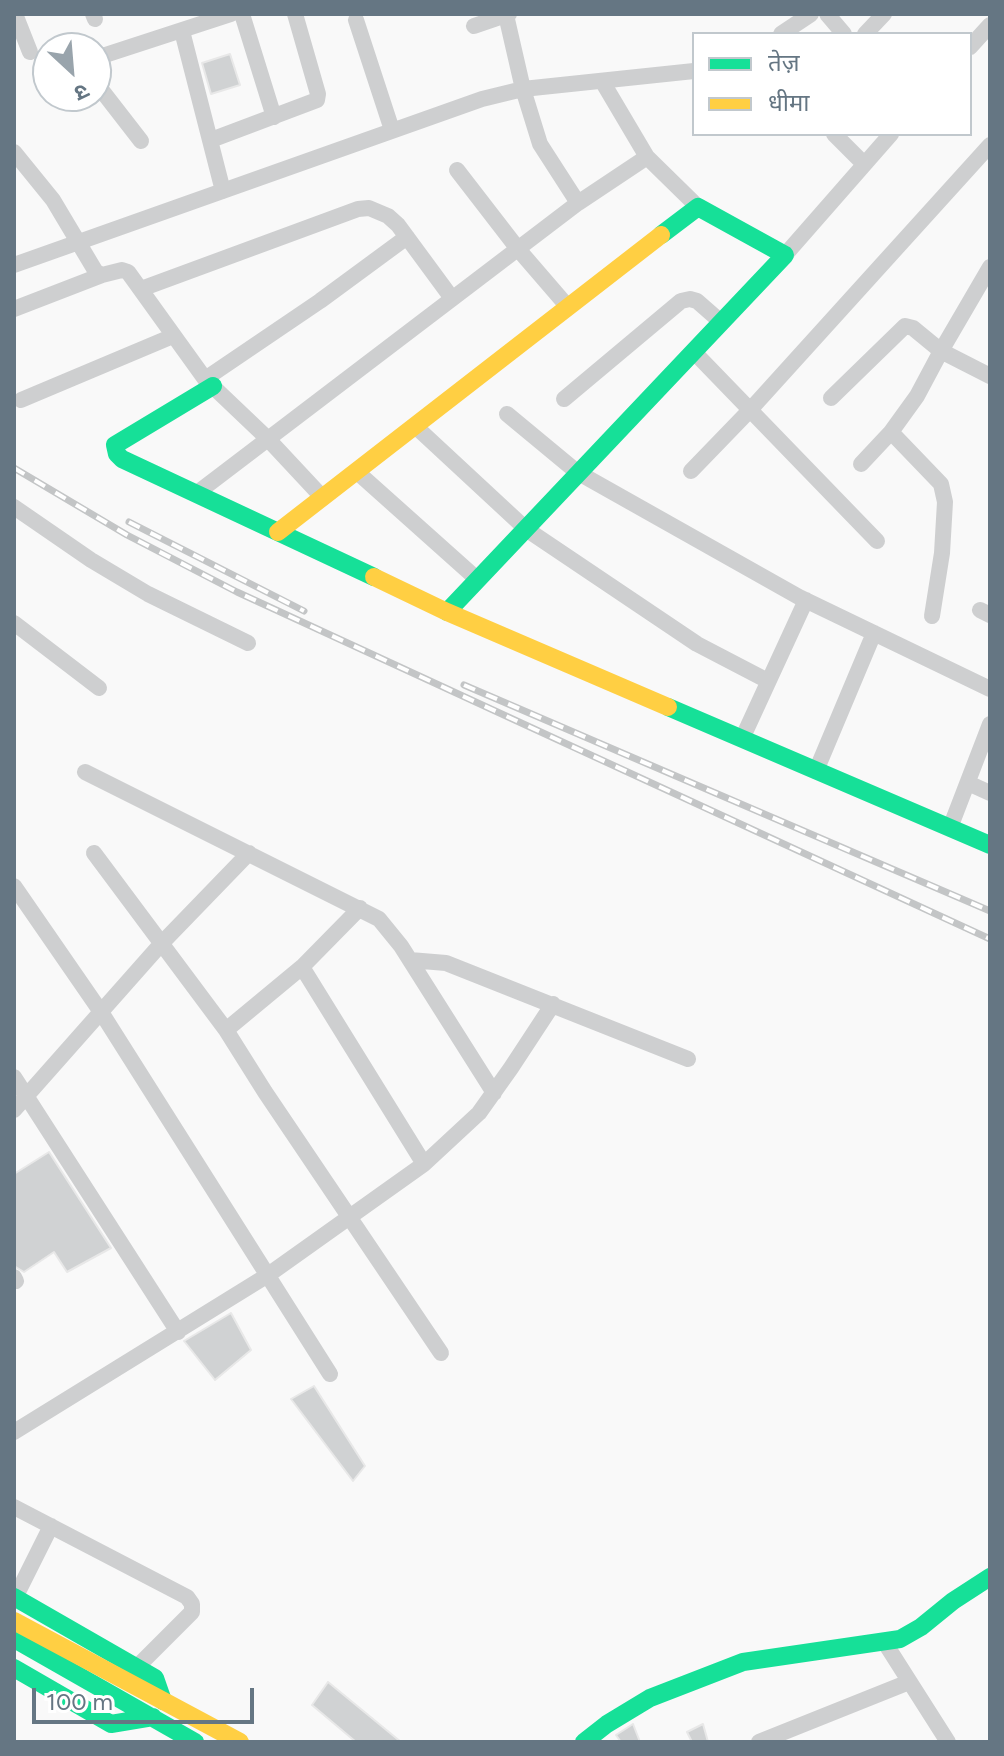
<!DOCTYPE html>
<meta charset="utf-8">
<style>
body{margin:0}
#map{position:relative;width:1004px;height:1756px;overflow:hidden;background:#f9f9f9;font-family:Figtree,"Noto Sans Devanagari",sans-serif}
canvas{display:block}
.frame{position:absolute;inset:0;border:16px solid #657683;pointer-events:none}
.legend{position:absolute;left:692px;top:32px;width:280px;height:104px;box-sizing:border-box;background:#fff;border:2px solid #c1c8cd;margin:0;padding:10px 14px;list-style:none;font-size:24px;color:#657683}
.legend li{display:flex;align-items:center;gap:16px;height:40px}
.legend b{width:40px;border:2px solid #c1c8cd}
.north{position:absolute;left:32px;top:32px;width:80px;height:80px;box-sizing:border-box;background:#fff;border:2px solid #c1c8cd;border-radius:50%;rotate:154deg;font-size:22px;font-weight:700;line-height:32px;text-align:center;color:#657683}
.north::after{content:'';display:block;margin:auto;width:28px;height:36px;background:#99a4ac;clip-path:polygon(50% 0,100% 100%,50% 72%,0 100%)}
.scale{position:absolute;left:32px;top:1688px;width:222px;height:36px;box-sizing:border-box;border:4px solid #657683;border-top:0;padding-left:10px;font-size:24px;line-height:28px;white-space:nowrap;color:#657683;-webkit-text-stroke:6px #fff;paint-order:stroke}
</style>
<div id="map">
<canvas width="1004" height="1756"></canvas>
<div class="frame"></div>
<ul class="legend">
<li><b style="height:10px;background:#16e098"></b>तेज़</li>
<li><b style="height:10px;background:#ffcf43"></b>धीमा</li>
</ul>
<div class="north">उ</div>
<div class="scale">100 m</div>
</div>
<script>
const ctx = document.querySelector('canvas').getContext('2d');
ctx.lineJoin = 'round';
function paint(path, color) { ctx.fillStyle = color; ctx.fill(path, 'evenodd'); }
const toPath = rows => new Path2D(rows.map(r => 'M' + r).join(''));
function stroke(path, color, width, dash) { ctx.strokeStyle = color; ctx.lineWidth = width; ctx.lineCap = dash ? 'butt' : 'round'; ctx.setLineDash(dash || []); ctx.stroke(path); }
const building = toPath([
 [230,54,240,85,211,94,202,63,230,54],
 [49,1152,111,1248,67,1272,54,1252,24,1272,14,1266,14,1174,49,1152],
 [231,1313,251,1350,215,1380,184,1341,231,1313],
 [314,1386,365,1466,353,1481,291,1399,314,1386],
 [328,1682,401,1742,356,1742,312,1705,328,1682],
 [633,1724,640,1742,621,1742,616,1735,633,1724],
 [703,1724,708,1742,692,1742,687,1732,703,1724]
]);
paint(building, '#d0d2d3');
stroke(building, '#e8e8e8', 2);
stroke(toPath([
 [15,14,30,52],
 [93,14,95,19],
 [242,14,274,117],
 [827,14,844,34],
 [506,15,523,89,540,144,578,203],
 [356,20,392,130],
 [474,26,509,14],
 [182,31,223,191],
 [781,34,811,14],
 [865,34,884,14],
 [970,47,990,25],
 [96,58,231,14],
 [602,81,647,157],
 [96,83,141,141],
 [834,134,864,164],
 [211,140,317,100,318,94,295,14],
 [14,152,53,200,96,272,102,275,122,270,128,272,205,379,267,438,323,498],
 [457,170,518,249,568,307],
 [785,255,891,134],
 [14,265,482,99,523,89,694,71],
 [141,289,358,209,369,208,388,216,398,225,451,297],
 [14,309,102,275],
 [694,352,877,541],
 [205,379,320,301,407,237],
 [831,398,905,326,913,328,941,351,990,267],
 [564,399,681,301,690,299,697,301,721,322],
 [21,400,173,336],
 [507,414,577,472,799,597,990,689],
 [415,426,526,529,697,644,768,681],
 [891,432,917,396,941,351,990,376],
 [861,464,891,432,941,484,945,502,942,553,932,616],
 [356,471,478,580],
 [691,471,750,410,990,145],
 [197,493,578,203,647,157,698,207],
 [14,507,91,560,148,594,248,643],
 [980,610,990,615],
 [14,623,99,688],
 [742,739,806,600],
 [816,771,874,633],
 [85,772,379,919,401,946,494,1093],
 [968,783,990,793],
 [950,828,990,724],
 [94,853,226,1030,265,1092,441,1353],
 [14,886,101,1012,330,1374],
 [410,960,446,963,688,1059],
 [302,967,424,1164],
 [226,1030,302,967,360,908],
 [14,1077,178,1332],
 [14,1110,161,944,249,853],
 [14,1277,16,1281],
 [14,1432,268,1275,424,1164,479,1113,511,1068,553,1004],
 [14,1507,187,1597,192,1604,192,1612,138,1666],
 [15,1598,51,1526],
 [885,1643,948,1742],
 [759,1742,909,1682]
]), '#cecfd0', 16);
stroke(toPath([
 [213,386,115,445,117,454,122,459,374,577],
 [447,612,785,255,698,207,661,235],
 [668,707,990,845],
 [14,1597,155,1678,163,1701],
 [16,1640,195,1742],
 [14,1668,111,1724,153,1717],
 [584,1742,607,1724,650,1698,743,1662,900,1639,921,1627,953,1601,990,1577]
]), '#16e098', 18);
stroke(toPath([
 [278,532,661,235],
 [374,577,447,612,668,707],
 [14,1621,240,1742]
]), '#ffcf43', 18);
const rail = toPath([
 [14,468,127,535,237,592,990,939],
 [129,522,304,611],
 [464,685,990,911]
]);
stroke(rail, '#c3c5c6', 7);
stroke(rail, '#fff', 4, [12]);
</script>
